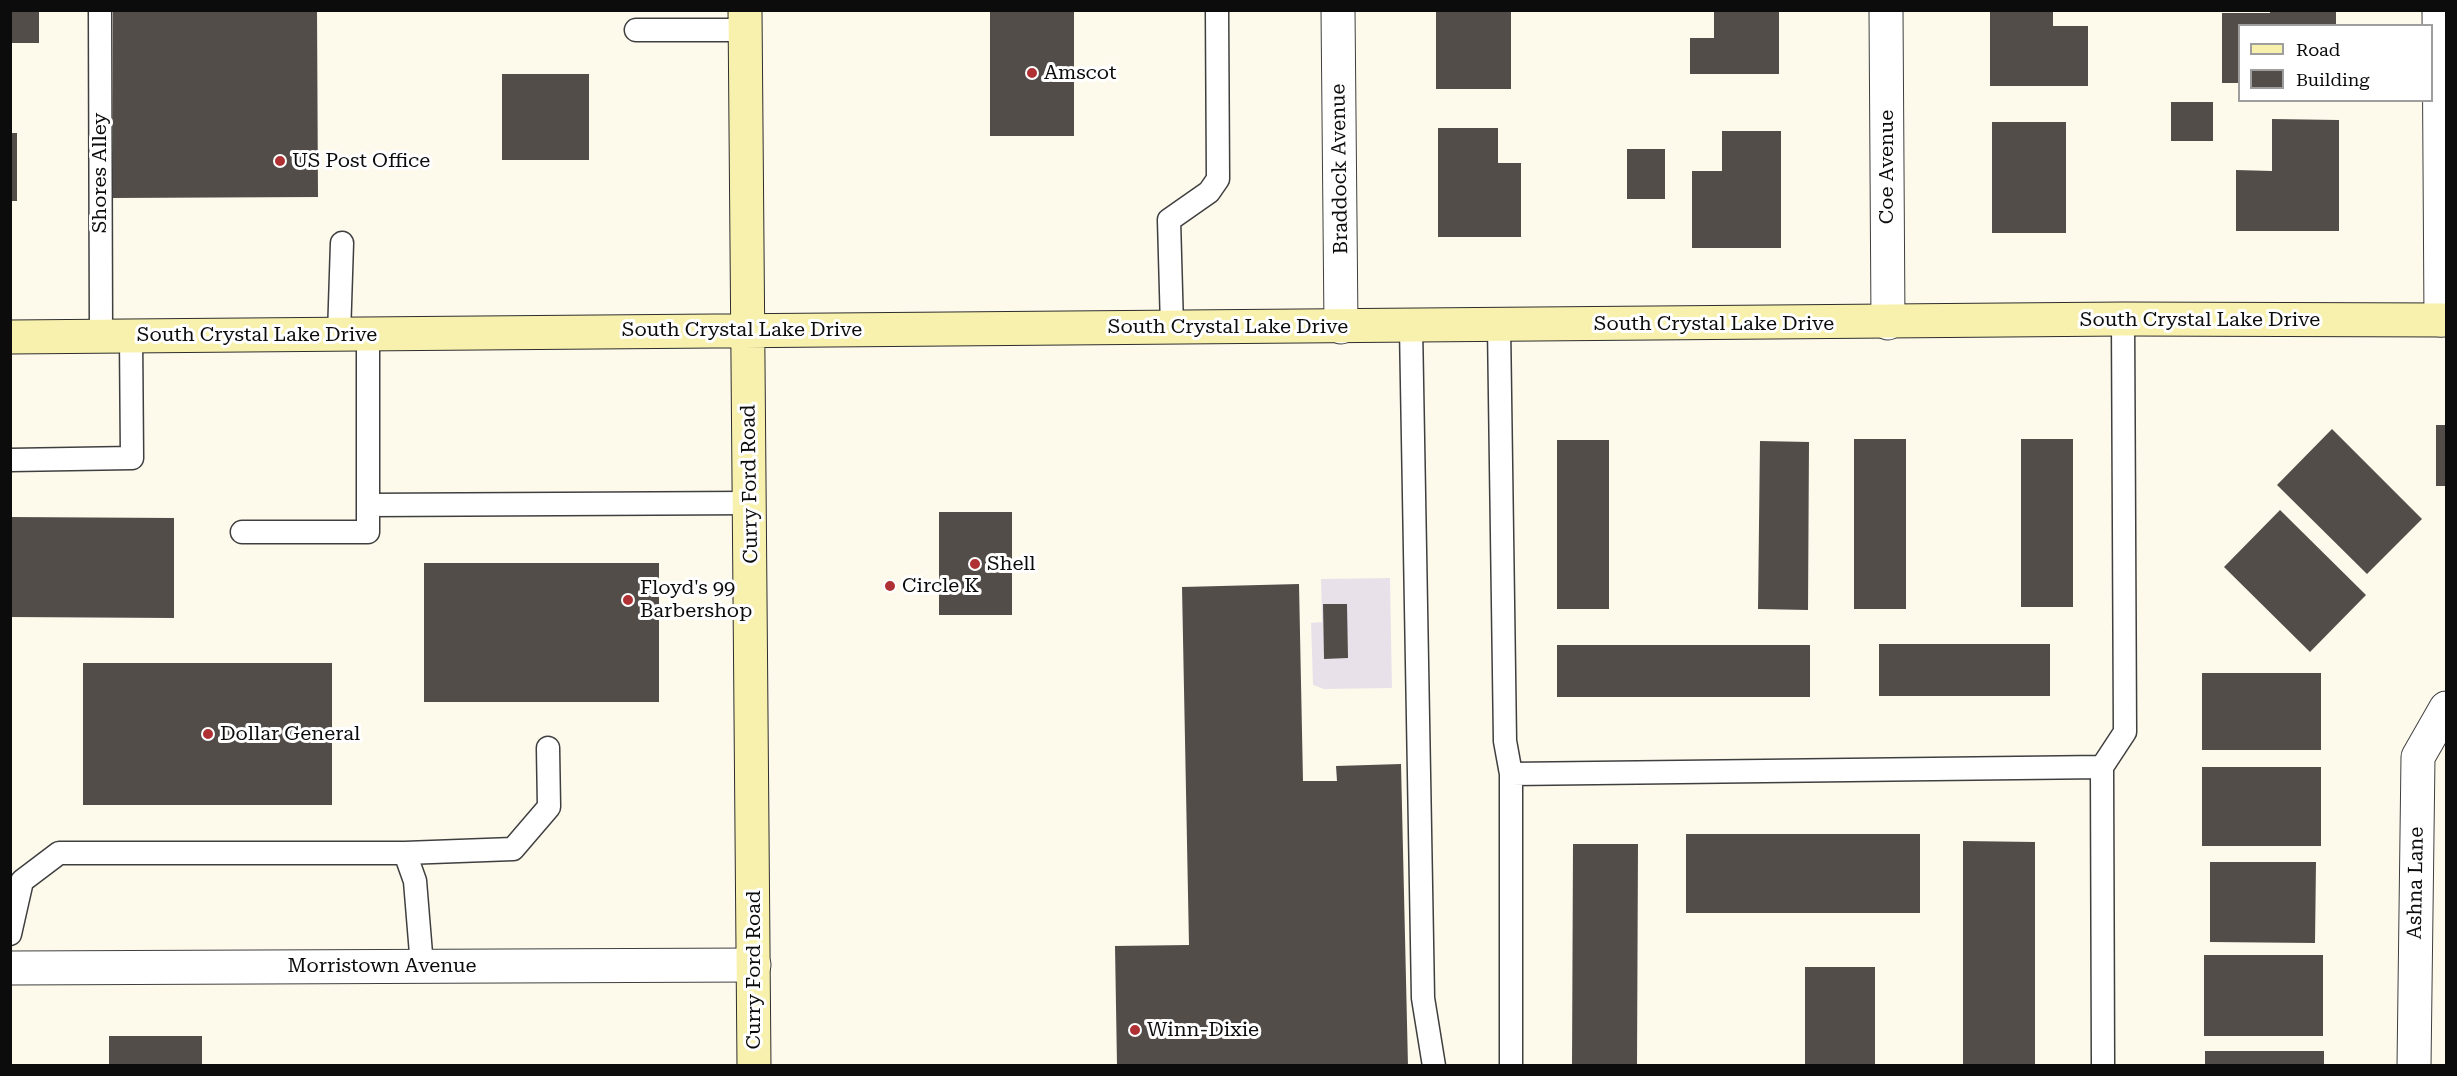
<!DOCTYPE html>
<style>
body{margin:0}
#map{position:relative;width:2457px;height:1076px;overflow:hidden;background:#fdfaec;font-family:"Roboto Serif",serif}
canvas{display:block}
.frame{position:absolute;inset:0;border:12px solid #0c0c0c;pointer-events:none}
.legend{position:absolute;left:2238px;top:24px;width:195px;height:78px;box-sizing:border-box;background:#fff;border:2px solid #9e9e9e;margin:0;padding:8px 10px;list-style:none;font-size:18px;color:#0c0c0c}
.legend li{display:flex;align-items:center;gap:12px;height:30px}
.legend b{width:30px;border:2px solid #9e9e9e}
</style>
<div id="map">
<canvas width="2457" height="1076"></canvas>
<div class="frame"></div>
<ul class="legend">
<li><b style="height:8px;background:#f8f1ad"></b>Road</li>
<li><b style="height:16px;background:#534d49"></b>Building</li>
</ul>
</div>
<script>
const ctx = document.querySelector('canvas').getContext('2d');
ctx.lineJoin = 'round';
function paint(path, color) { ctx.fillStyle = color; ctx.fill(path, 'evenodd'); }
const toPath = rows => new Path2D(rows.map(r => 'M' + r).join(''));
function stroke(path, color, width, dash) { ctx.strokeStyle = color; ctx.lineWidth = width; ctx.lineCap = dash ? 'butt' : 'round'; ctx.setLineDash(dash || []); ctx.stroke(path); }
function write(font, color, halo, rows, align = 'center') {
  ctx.font = font + ' "Roboto Serif",serif'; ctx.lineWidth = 6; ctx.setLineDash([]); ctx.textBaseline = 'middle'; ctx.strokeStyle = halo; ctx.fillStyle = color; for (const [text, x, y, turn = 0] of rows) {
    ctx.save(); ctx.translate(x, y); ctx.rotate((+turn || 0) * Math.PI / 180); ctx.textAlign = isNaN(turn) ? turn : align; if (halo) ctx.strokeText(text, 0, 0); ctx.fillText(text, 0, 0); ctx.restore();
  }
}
paint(toPath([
 [1390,578,1392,688,1324,689,1313,685,1311,623,1322,622,1321,579]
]), '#e9e1ea');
paint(toPath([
 [10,10,39,10,39,43,10,43],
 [113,10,317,10,318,197,113,198],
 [990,10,1074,10,1074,136,990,136],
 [1436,10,1511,10,1511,89,1436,89],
 [1714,10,1779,10,1779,74,1690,74,1690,38,1714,38],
 [1990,10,2053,10,2053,26,2088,26,2088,86,1990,86],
 [2270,10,2336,10,2336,26,2240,26,2240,83,2222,83,2222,13,2270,13],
 [502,74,589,74,589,160,502,160],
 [2171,102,2213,102,2213,141,2171,141],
 [2272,119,2339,120,2339,231,2236,231,2236,170,2272,171],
 [1992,122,2066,122,2066,233,1992,233],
 [1438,128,1498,128,1498,163,1521,163,1521,237,1438,237],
 [1722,131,1781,131,1781,248,1692,248,1692,171,1722,171],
 [10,133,17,133,17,201,10,201],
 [1627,149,1665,149,1665,199,1627,199],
 [2436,425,2446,425,2446,486,2436,486],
 [2332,429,2422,519,2367,574,2277,485],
 [1854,439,1906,439,1906,609,1854,609],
 [2021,439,2073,439,2073,607,2021,607],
 [1557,440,1609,440,1609,609,1557,609],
 [1760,441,1809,442,1808,610,1758,609],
 [2280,510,2366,595,2310,652,2224,567],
 [939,512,1012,512,1012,615,939,615],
 [10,517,174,518,174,618,10,617],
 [424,563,659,563,659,702,424,702],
 [1299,584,1303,781,1337,781,1336,766,1401,764,1408,1066,1117,1066,1115,946,1189,945,1182,587],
 [1323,604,1347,604,1348,658,1324,659],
 [1879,644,2050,644,2050,696,1879,696],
 [1557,645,1810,645,1810,697,1557,697],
 [83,663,332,663,332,805,83,805],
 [2202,673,2321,673,2321,750,2202,750],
 [2202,767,2321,767,2321,846,2202,846],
 [1686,834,1920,834,1920,913,1686,913],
 [1963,841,2035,842,2035,1066,1963,1066],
 [1573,844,1638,844,1637,1066,1572,1066],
 [2210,862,2316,862,2315,943,2210,942],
 [2204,955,2323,955,2323,1036,2204,1036],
 [1805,967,1875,967,1875,1066,1805,1066],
 [109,1036,202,1036,202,1066,109,1066],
 [2205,1051,2324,1051,2324,1066,2205,1066]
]), '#534d49');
const lane = toPath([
 [100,10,101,336],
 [636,30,745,30],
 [1499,326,1505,741,1511,774],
 [1172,327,1169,220,1209,192,1218,179,1217,10],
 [1411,327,1423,998,1434,1066],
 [339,335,342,243],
 [10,460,132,458,131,336],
 [368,505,751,503],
 [242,532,368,532,368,335],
 [405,853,513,849,549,807,548,748],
 [10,934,22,881,59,853,405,853,415,881,422,966],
 [1511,1066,1511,774,2102,767],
 [2103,1066,2102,767,2125,732,2123,319]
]);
const street = toPath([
 [1338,10,1341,327],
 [1886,10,1888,323],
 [2439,10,2441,320],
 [10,968,754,965],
 [2414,1066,2418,757,2446,708]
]);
const secondary = toPath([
 [745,10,754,1066],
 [10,337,2123,319,2446,320]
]);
stroke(lane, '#3f3f3f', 25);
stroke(street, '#3f3f3f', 35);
stroke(secondary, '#2e2e2e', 35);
stroke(lane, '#fff', 22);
stroke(street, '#fff', 33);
stroke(secondary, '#f8f1ad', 33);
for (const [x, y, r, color] of [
 [1032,73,6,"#af3134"],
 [280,161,6,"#af3134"],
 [975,564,6,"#af3134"],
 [890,586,6,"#af3134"],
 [628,600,6,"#af3134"],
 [208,734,6,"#af3134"],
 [1135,1030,6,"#af3134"]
]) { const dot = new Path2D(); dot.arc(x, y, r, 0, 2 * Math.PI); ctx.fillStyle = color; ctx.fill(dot); stroke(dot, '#fff', 2); }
write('20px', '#0c0c0c', '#fff', [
 ["Amscot",1044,73],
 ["US Post Office",292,161],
 ["Shell",987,564],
 ["Circle K",902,586],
 ["Floyd's 99",640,588],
 ["Barbershop",640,611],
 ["Dollar General",220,734],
 ["Winn-Dixie",1147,1030]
], 'left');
write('20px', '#0c0c0c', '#fff', [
 ["Coe Avenue",1887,167,-90],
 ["Braddock Avenue",1340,169,-91],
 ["Shores Alley",100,173,-90],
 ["South Crystal Lake Drive",2200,320],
 ["South Crystal Lake Drive",1714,324],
 ["South Crystal Lake Drive",1228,327],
 ["South Crystal Lake Drive",742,330],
 ["South Crystal Lake Drive",257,335],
 ["Curry Ford Road",750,484,-91],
 ["Ashna Lane",2416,883,-89],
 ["Morristown Avenue",382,966],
 ["Curry Ford Road",754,970,-90]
]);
</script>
